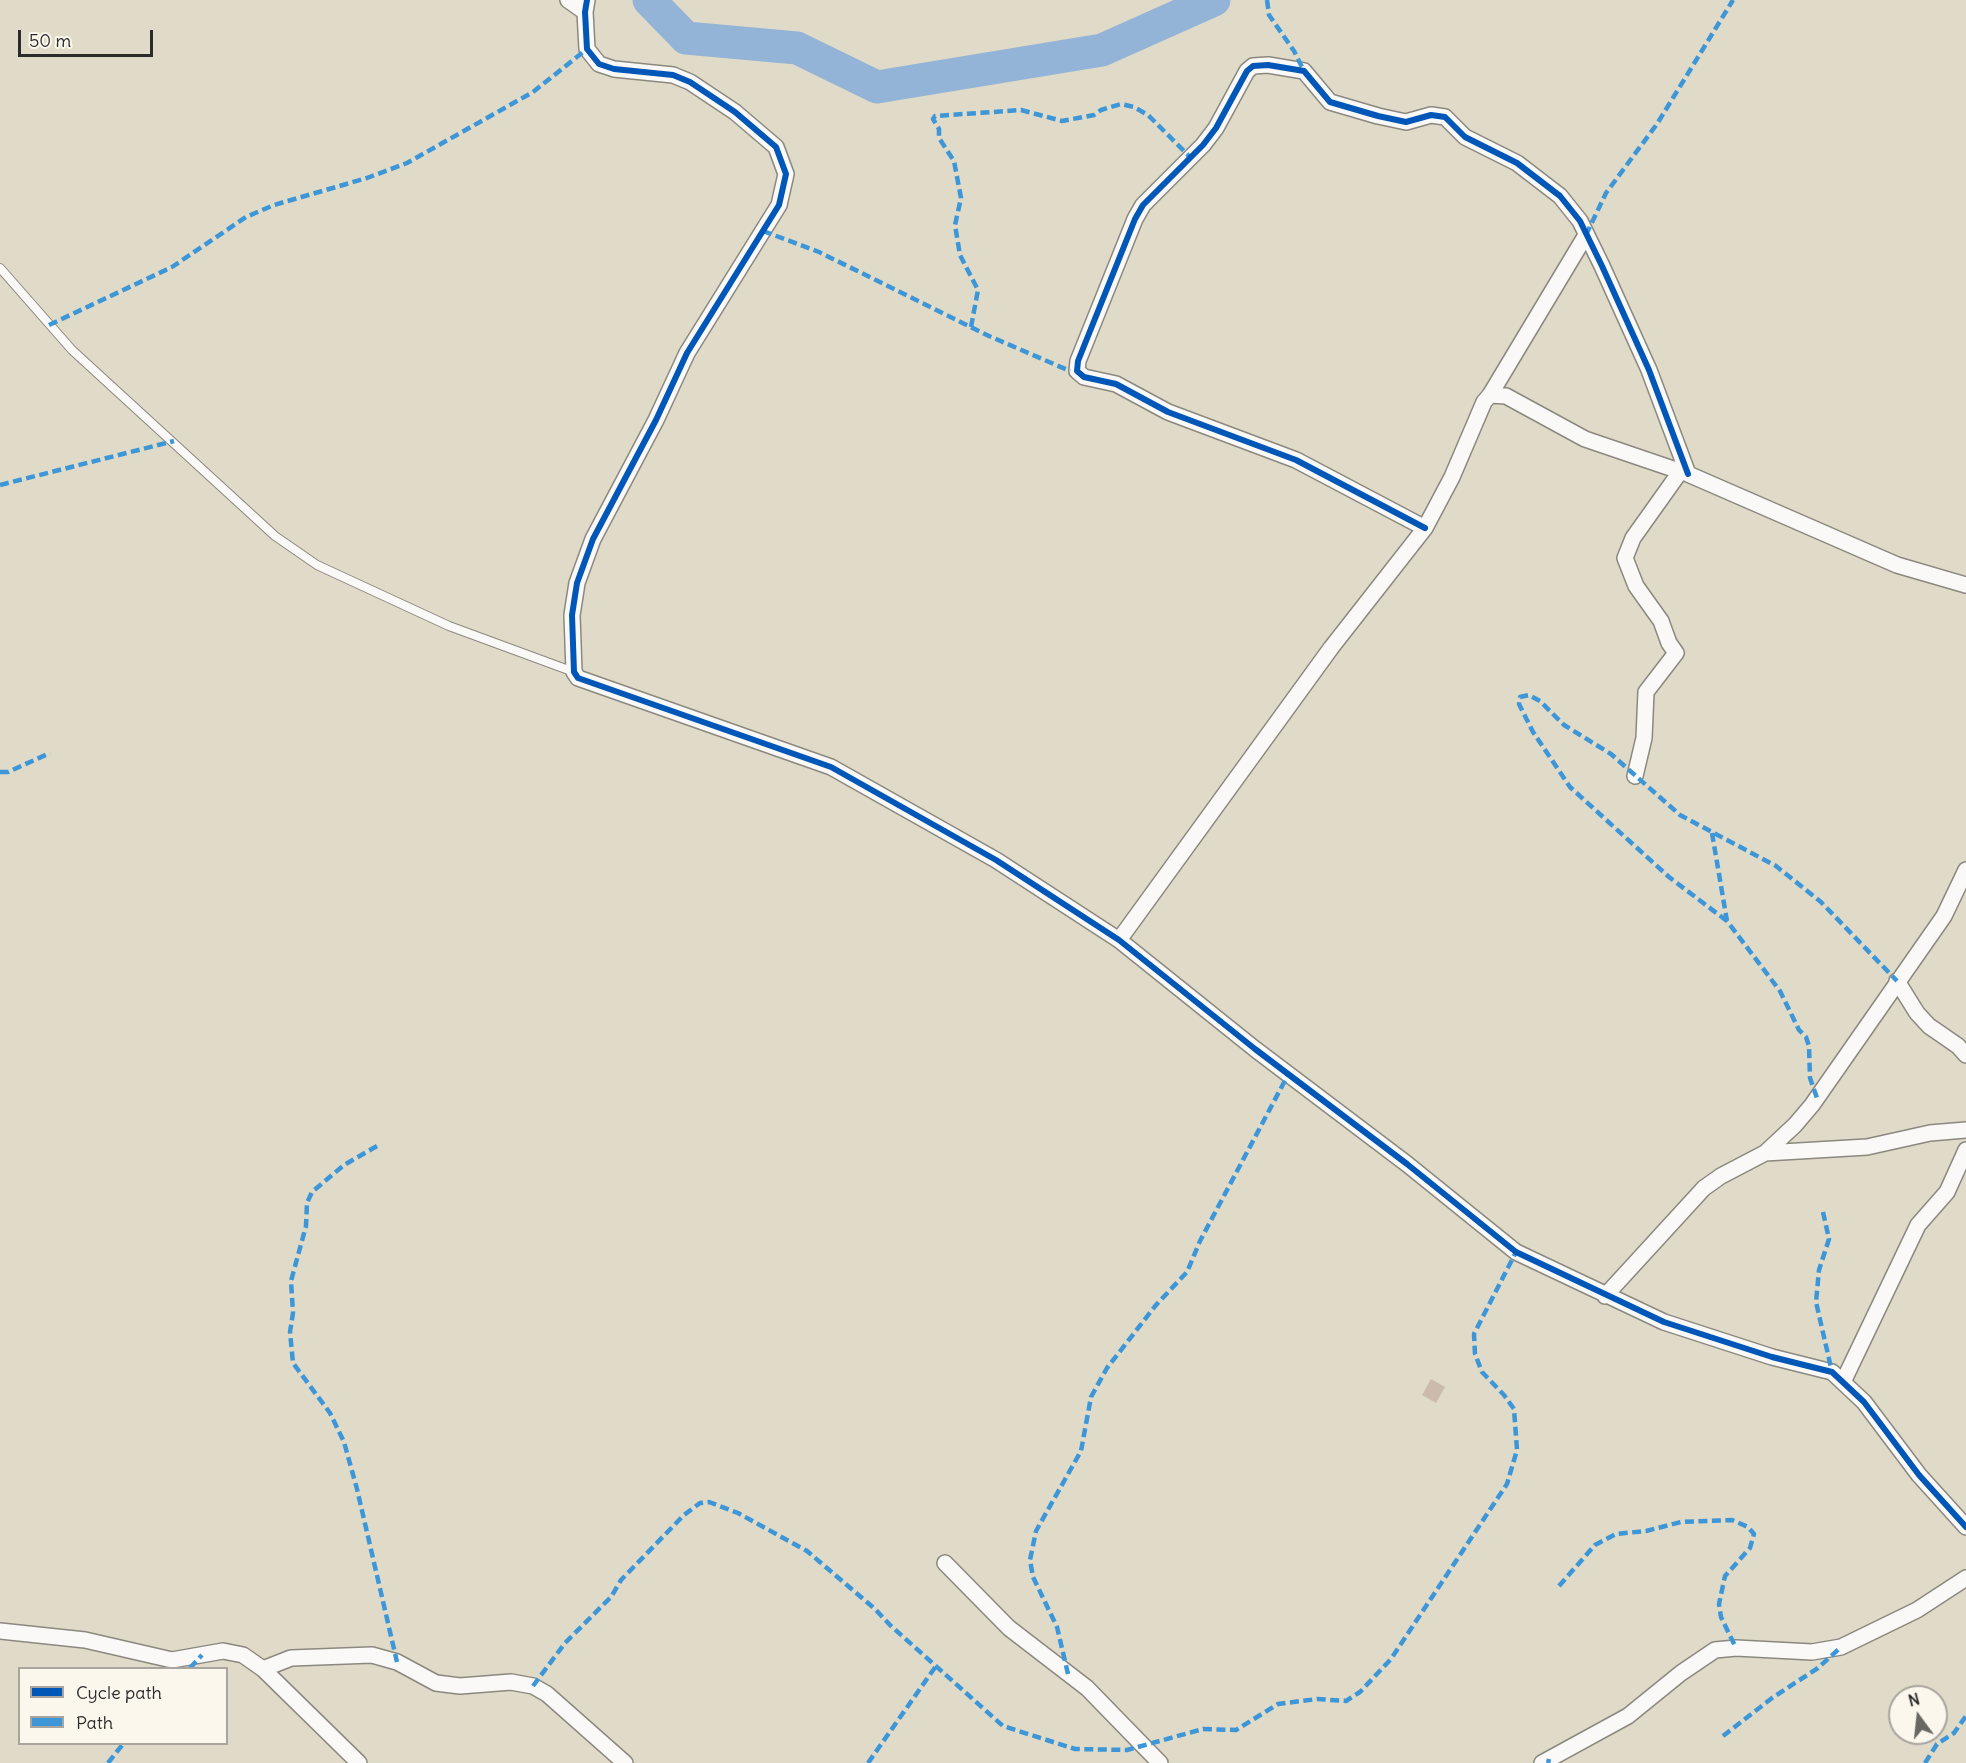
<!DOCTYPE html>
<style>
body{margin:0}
#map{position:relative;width:1966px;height:1763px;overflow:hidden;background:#e0dac8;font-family:Delius,sans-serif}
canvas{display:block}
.legend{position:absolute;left:18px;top:1667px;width:210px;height:78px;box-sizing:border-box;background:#fbf7ec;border:2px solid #a8a59f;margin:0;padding:8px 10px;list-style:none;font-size:18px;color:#2b2b2b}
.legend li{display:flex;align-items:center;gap:12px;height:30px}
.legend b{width:30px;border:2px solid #a8a59f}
.north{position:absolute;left:1888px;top:1685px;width:60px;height:60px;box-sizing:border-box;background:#fbf7ec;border:2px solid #a8a59f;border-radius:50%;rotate:345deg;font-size:16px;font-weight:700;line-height:24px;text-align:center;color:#2b2b2b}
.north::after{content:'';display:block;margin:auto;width:21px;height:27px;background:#6a6862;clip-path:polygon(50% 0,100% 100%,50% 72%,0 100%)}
.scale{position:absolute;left:18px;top:30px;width:135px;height:27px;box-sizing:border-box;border:3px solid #2b2b2b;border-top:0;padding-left:8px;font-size:18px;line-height:21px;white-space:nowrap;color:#2b2b2b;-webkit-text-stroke:4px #fbf7ec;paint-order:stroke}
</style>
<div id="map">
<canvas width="1966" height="1763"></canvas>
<ul class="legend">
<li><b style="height:8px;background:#0057b8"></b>Cycle path</li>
<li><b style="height:8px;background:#3c96d7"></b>Path</li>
</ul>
<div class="north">N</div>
<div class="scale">50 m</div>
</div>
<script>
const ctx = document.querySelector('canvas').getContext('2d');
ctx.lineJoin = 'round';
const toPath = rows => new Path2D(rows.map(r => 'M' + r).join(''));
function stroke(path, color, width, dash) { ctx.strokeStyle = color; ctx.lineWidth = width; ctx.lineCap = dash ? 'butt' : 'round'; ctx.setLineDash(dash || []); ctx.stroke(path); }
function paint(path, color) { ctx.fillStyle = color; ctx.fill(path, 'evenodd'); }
stroke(toPath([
 [649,0,686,38,797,48,877,87,1102,50,1214,0]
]), '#94b4d7', 33);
paint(toPath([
 [1431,1379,1445,1387,1436,1403,1422,1395]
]), '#ccbbac');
const service = toPath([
 [0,268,72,350,275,536,317,565,449,626,574,672]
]);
const minor = toPath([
 [568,0,585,12],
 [587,0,585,12,587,49,599,64,614,69,673,75,690,82,735,112,776,147,786,174,779,205,687,353,656,420,593,539,577,583,572,615,574,672,578,678,831,767,996,860,1119,940,1255,1049,1407,1164,1516,1252,1664,1322,1772,1357,1832,1372,1864,1402,1919,1475,1966,1527],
 [1490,395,1586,235],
 [1425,528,1296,460,1168,412,1116,384,1084,377,1077,371,1078,361,1135,219,1143,205,1203,145,1216,128,1247,71,1253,66,1268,65,1304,71,1330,102,1378,116,1406,122,1431,115,1445,117,1465,137,1517,163,1560,196,1580,221,1602,266,1649,370,1688,474],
 [1635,776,1644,738,1646,692,1676,653,1669,643,1661,621,1636,586,1625,558,1633,538,1680,472],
 [1119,940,1331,648,1425,528,1452,477,1484,402,1490,395,1506,396,1585,439,1688,474,1897,565,1966,585],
 [1897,981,1917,1013,1929,1026,1958,1046,1966,1055],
 [1765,1153,1867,1147,1930,1133,1966,1130],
 [1605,1296,1704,1188,1721,1176,1765,1153,1795,1125,1812,1105,1944,916,1966,870],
 [1843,1382,1918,1225,1947,1192,1966,1150],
 [945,1563,1009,1628,1087,1688,1160,1763],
 [0,1631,85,1640,172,1660,223,1651,243,1655,263,1669,359,1763],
 [263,1669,291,1658,372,1655,397,1662,436,1683,460,1686,511,1682,533,1686,547,1694,625,1763],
 [1542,1763,1628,1716,1681,1673,1715,1650,1736,1648,1812,1652,1841,1647,1917,1610,1966,1578]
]);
stroke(service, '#8b887f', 10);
stroke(minor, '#8b887f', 18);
stroke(service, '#faf9f7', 8);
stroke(minor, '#faf9f7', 15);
stroke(toPath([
 [1267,0,1269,15,1294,51,1304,71],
 [763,231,819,252,989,336,1070,371],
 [1586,235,1606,193,1657,124,1733,0],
 [49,325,172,267,246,217,274,205,367,178,407,163,533,92,587,49],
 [971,327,978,290,960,255,955,225,961,198,954,161,939,138,939,129,933,119,935,116,1021,110,1062,121,1094,115,1101,110,1121,104,1134,107,1148,115,1192,159],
 [0,485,174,441],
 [0,772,8,772,50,753],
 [1712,833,1727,921,1780,991,1799,1030,1806,1037,1809,1046,1810,1078,1817,1098],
 [1727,921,1669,877,1570,787,1533,732,1519,704,1520,697,1529,695,1540,701,1564,725,1611,754,1680,815,1776,866,1821,902,1897,981],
 [377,1146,344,1165,312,1192,307,1203,306,1226,291,1281,293,1313,290,1332,293,1363,330,1413,344,1442,357,1489,397,1662],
 [1823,1212,1829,1239,1819,1270,1816,1302,1832,1372],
 [1559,1586,1595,1545,1616,1534,1646,1531,1681,1522,1732,1520,1748,1527,1754,1534,1750,1548,1725,1576,1719,1604,1721,1617,1736,1648],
 [190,1668,202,1655],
 [1068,1674,1057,1627,1033,1577,1030,1560,1036,1531,1081,1451,1091,1397,1107,1368,1156,1305,1187,1272,1200,1241,1289,1073],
 [533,1686,565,1643,611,1597,621,1580,684,1515,700,1503,709,1502,738,1513,807,1551,875,1609,891,1626,1003,1726,1075,1749,1127,1750,1203,1729,1236,1730,1278,1704,1317,1699,1346,1701,1360,1692,1391,1659,1507,1484,1517,1450,1514,1409,1504,1395,1482,1372,1475,1354,1474,1334,1516,1252],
 [1723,1736,1772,1698,1818,1668,1841,1647],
 [108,1763,123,1744],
 [868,1763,936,1666],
 [1548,1763,1549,1759],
 [1925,1763,1937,1744,1954,1733,1966,1716]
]), '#3c96d7', 4.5, [9, 4.5]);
stroke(toPath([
 [587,0,585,12,587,49,599,64,614,69,673,75,690,82,735,112,776,147,786,174,779,205,687,353,656,420,593,539,577,583,572,615,574,672,578,678,831,767,996,860,1119,940,1255,1049,1407,1164,1516,1252,1664,1322,1772,1357,1832,1372,1864,1402,1919,1475,1966,1527],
 [1425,528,1296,460,1168,412,1116,384,1084,377,1077,371,1078,361,1135,219,1143,205,1203,145,1216,128,1247,71,1253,66,1268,65,1304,71,1330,102,1378,116,1406,122,1431,115,1445,117,1465,137,1517,163,1560,196,1580,221,1602,266,1649,370,1688,474]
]), '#0057b8', 6);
</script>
